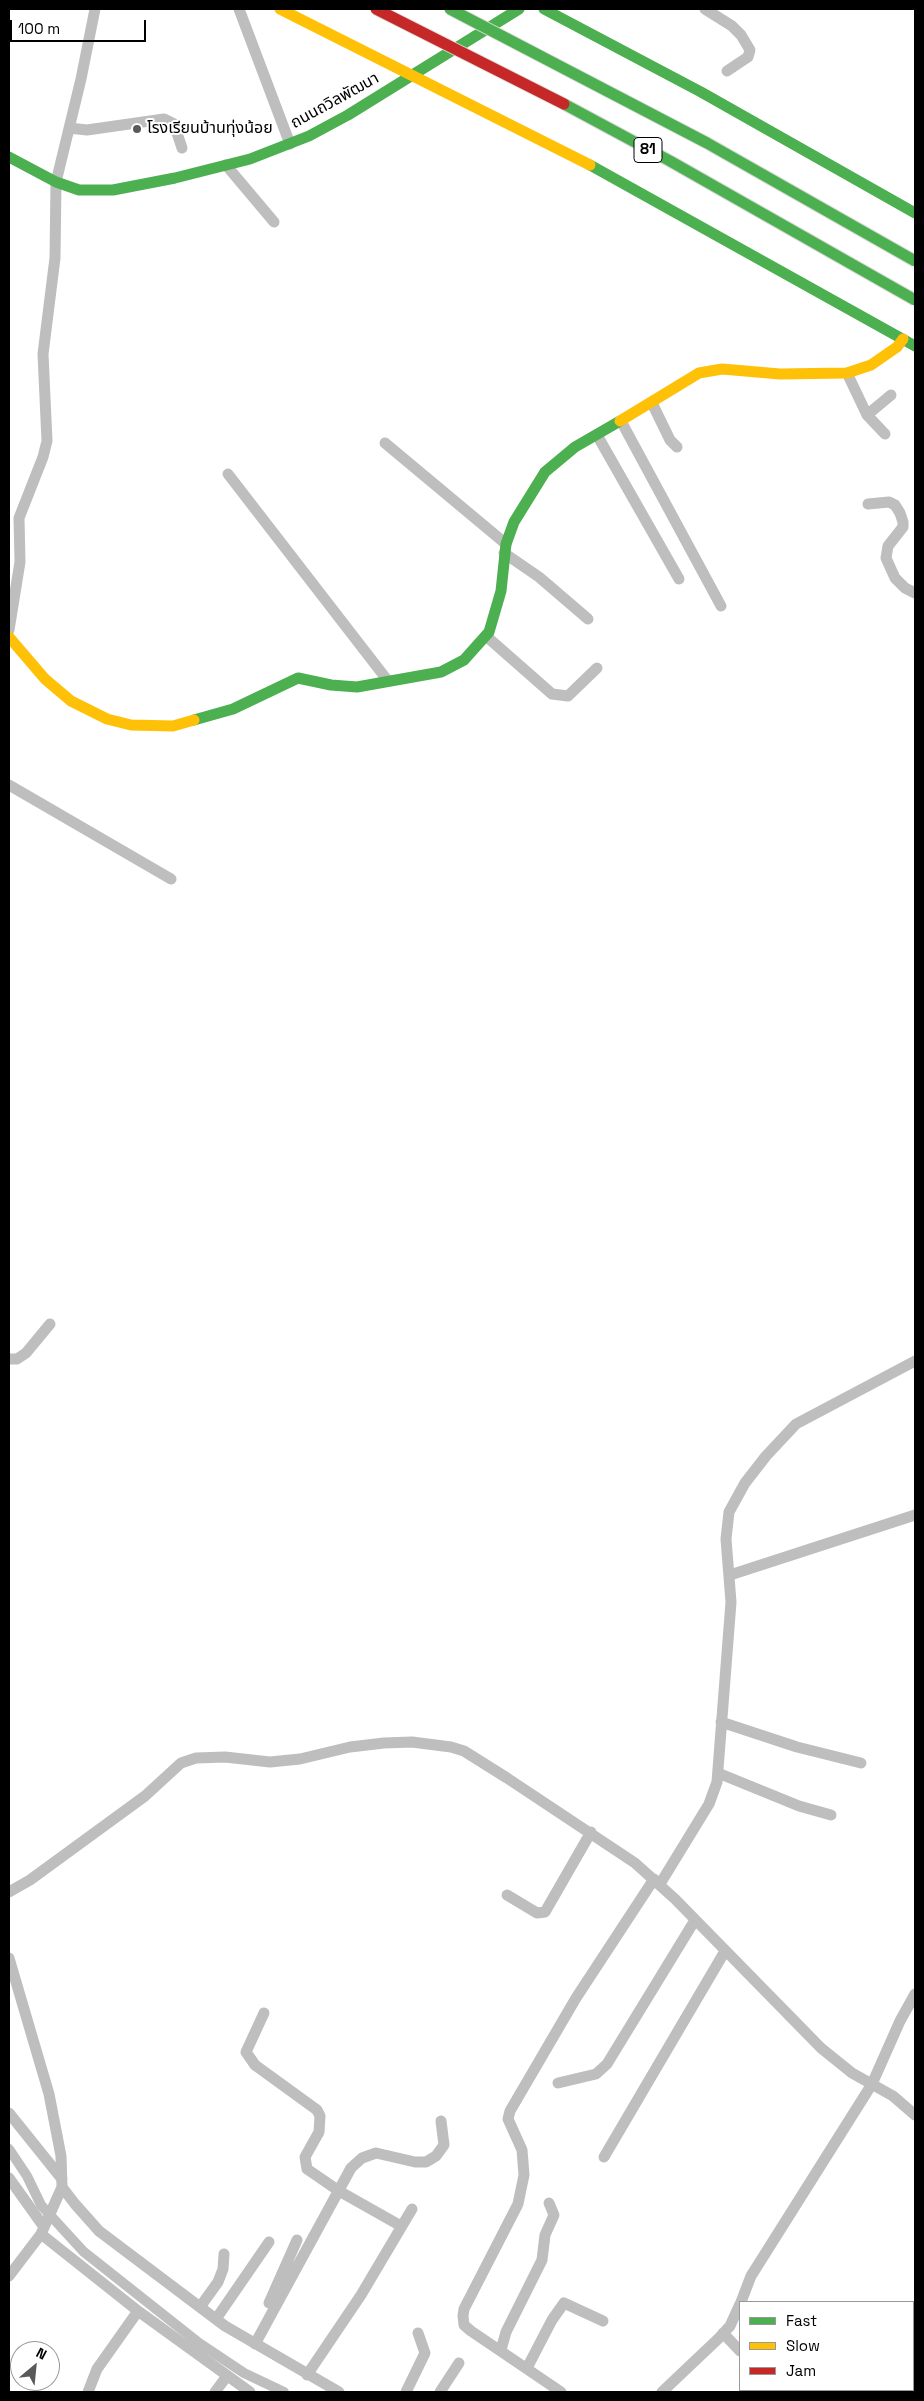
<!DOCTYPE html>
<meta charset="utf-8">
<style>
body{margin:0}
#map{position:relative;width:924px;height:2401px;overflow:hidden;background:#fff;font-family:"Space Grotesk",sans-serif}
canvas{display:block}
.frame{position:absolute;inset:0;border:10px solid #000;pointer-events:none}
.legend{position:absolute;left:739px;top:2301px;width:175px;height:90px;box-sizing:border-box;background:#fff;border:1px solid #999;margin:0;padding:6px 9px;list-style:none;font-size:15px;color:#000}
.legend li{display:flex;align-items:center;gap:10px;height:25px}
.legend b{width:25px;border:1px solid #999}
.north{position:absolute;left:10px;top:2341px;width:50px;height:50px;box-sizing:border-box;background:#fff;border:1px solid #999;border-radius:50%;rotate:28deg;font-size:14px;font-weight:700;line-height:20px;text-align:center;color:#000}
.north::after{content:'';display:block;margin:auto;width:18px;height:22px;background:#595959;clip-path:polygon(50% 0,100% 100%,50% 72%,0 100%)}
.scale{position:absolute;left:10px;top:20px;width:136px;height:22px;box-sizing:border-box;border:2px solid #000;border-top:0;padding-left:6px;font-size:15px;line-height:18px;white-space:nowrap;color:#000;-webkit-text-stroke:4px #fff;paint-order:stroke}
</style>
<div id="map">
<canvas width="924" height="2401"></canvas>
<div class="frame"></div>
<ul class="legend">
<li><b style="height:6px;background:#4caf50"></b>Fast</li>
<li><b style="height:6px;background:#ffc107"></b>Slow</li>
<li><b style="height:6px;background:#c62828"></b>Jam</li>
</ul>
<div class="north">N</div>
<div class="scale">100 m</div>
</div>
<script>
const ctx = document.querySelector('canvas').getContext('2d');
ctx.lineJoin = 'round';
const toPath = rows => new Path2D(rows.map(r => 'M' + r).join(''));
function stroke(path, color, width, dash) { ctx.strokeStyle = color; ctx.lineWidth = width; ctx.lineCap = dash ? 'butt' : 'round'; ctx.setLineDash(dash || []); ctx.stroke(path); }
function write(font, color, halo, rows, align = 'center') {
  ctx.font = font + ' "Space Grotesk","Noto Sans Thai",sans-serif'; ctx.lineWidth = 4; ctx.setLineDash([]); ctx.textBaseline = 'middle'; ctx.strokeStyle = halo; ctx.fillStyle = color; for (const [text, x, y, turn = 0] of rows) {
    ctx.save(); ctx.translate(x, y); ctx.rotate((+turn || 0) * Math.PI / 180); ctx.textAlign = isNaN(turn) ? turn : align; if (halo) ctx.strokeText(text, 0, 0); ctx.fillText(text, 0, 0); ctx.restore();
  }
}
stroke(toPath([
 [9,2149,27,2176,41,2205,84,2252,199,2343,244,2373,284,2392]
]), '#bebebe', 10);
stroke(toPath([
 [239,9,290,144],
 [705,9,732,26,741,35,750,50,748,57,727,71],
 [69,128,87,130,164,119,174,124,182,148],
 [226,165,274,222],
 [847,373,867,415,885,434],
 [652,403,670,440,677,447],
 [867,415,891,395],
 [621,421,721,606],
 [597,435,679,579],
 [385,443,506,544],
 [228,474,388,681],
 [868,504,889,502,895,505,900,513,903,522,903,527,888,546,886,558,895,578,905,588,915,593],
 [504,553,539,577,588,619],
 [9,630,20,562,19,518,43,457,47,441,43,354,55,258,56,182,81,79,95,9],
 [486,636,552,694,568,696,597,668],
 [9,785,171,879],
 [9,1359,17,1359,26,1353,50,1324],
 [730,1575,915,1515],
 [721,1722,797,1747,861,1763],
 [718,1773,799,1806,831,1815],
 [660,1884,709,1804,717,1782,731,1602,726,1539,729,1512,745,1483,766,1456,796,1424,915,1361],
 [9,1892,30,1880,145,1796,181,1763,196,1758,225,1757,270,1762,300,1759,350,1747,384,1743,412,1742,451,1747,464,1751,507,1778,635,1863,675,1899,821,2048,852,2073,893,2096,915,2115],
 [507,1895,537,1913,545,1912,591,1832],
 [9,1958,49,2094,61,2156,62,2187,75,2204,99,2231,225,2326,339,2392],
 [264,2013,246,2052,255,2065,317,2110,320,2116,319,2132,305,2157,307,2169,339,2191,401,2226],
 [558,2083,596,2074,607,2064,695,1920],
 [9,2113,62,2179],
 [604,2157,725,1951],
 [9,2178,44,2227],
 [41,2234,138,2311,250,2392],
 [9,2276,41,2234,62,2187],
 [741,2302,751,2276,763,2257,872,2084,900,2021,915,1994],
 [269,2303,297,2240],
 [200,2307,218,2282,223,2269,224,2254],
 [216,2319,269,2242],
 [723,2333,740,2351],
 [255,2344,351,2168,362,2158,376,2153,415,2162,426,2162,436,2156,444,2145,441,2121],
 [501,2350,506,2332,542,2260,545,2235,554,2215,549,2203],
 [527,2368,552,2320,564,2303,603,2321],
 [307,2375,361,2295,412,2209],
 [913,2385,915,2383],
 [790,2390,792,2391],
 [88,2392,97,2369,138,2311],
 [215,2392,227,2376],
 [406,2392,425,2353,418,2333],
 [440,2392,459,2363],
 [561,2392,471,2331,464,2325,463,2316,464,2309,518,2204,524,2175,522,2150,508,2119,510,2111,576,1998,654,1879],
 [662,2392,719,2338,730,2326,740,2304],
 [903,2392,906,2390]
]), '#bebebe', 11);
stroke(toPath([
 [544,9,701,92,915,213],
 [9,157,56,182,79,190,113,190,175,178,250,159,309,136,348,115,519,9],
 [590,165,915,346],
 [194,720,233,709,298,678,331,685,357,687,441,672,464,660,489,632,501,591,506,544,514,522,545,472,575,447,620,421]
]), '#4caf50', 11);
stroke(toPath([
 [280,9,590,165],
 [620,421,699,373,722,369,780,374,847,373,871,365,897,347,903,339],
 [9,637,45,679,71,701,107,719,131,725,173,726,194,720]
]), '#ffc107', 11);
const fastBridge = toPath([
 [450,9,707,143,915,261],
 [564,104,670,161,915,300]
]);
const jamBridge = toPath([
 [376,9,564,104]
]);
stroke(fastBridge, '#dbdbdb', 13, []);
stroke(jamBridge, '#dbdbdb', 13, []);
stroke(fastBridge, '#4caf50', 11);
stroke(jamBridge, '#c62828', 11);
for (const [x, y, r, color] of [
 [137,129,5,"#595959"]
]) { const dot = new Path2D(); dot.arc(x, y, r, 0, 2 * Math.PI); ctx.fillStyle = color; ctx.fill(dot); stroke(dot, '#fff', 2); }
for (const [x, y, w] of [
 [648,150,28]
]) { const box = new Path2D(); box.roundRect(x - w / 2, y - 12.5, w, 25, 4); ctx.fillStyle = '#fff'; ctx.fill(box); stroke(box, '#000', 1); }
write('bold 15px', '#000', null, [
 ["81",648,150]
]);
write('16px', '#000', '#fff', [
 ["ถนนถวิลพัฒนา",335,101,-29]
]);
write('16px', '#000', '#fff', [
 ["โรงเรียนบ้านทุ่งน้อย",147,129]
], 'left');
</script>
